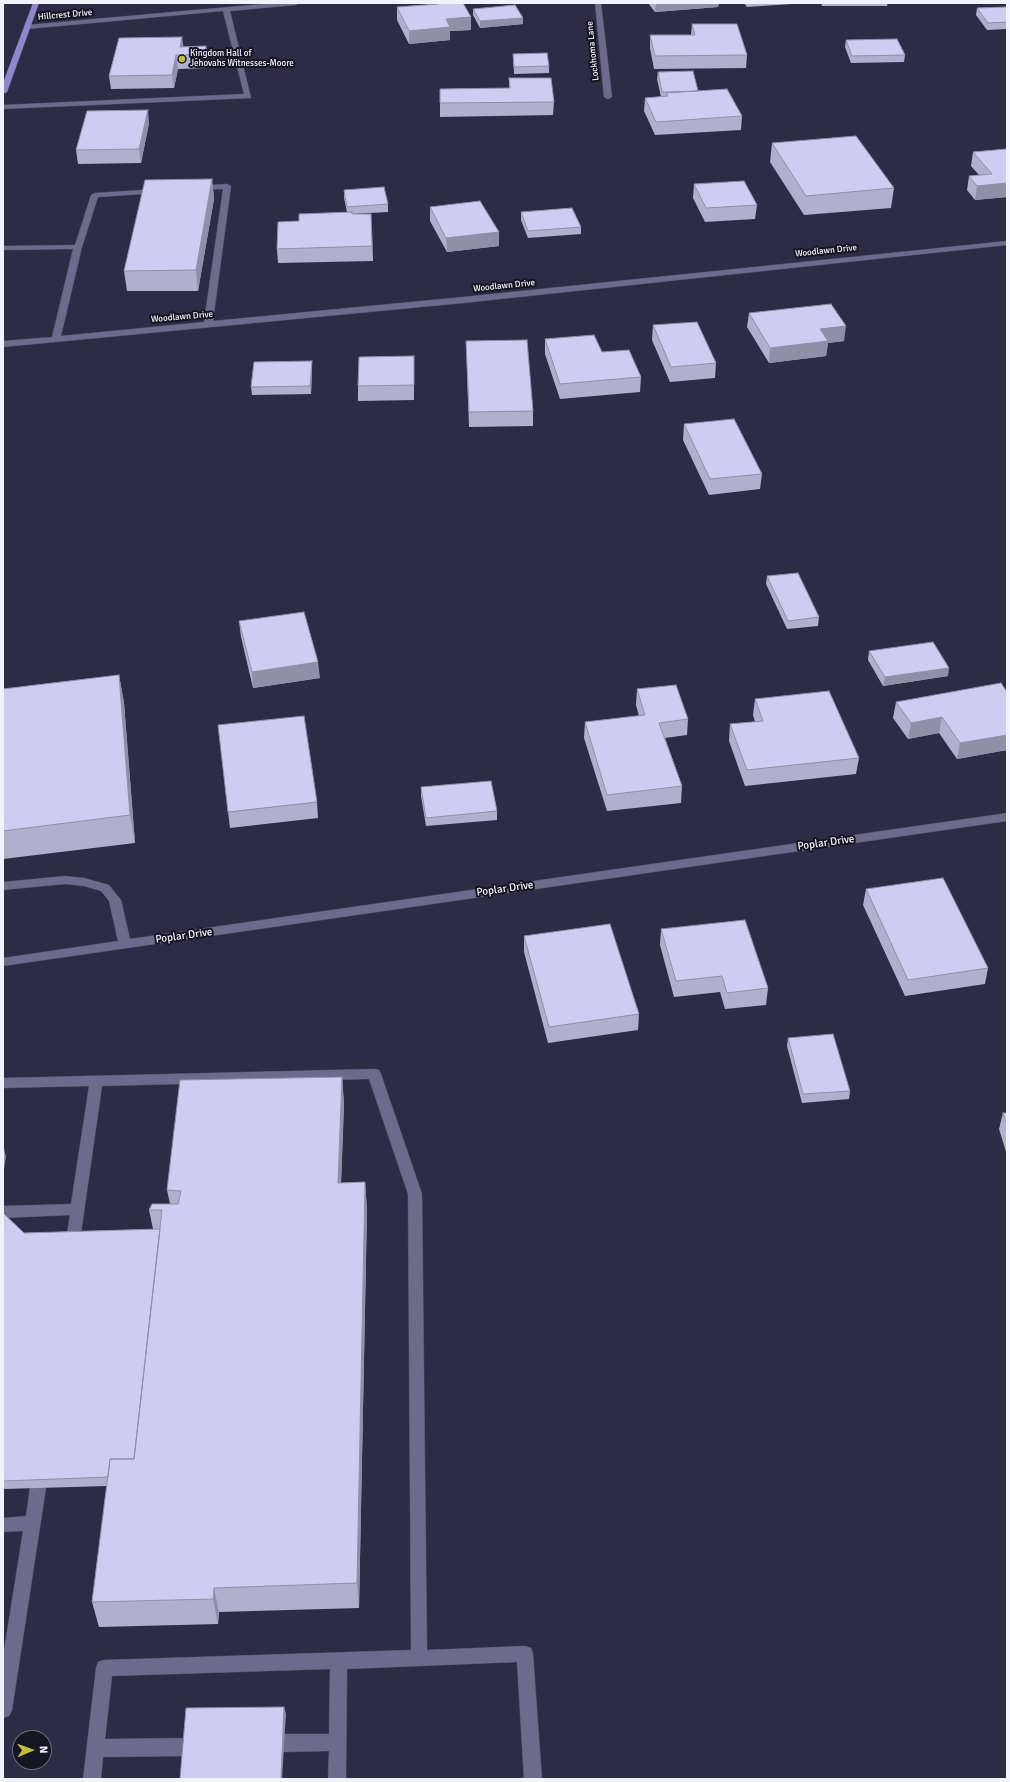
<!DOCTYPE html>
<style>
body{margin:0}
#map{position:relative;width:1010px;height:1782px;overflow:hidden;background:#2d2b46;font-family:Signika,sans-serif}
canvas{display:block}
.frame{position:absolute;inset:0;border:4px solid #f2f2fd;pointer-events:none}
.north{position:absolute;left:12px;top:1730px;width:40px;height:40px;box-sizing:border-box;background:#161522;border:1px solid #6e6d7a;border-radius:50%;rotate:88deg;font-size:11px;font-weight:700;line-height:16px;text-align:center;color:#f2f2fd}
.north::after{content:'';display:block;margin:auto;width:14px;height:18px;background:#c1be40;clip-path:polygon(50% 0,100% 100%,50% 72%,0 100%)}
</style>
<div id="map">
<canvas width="1010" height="1782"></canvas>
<div class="frame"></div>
<div class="north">N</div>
</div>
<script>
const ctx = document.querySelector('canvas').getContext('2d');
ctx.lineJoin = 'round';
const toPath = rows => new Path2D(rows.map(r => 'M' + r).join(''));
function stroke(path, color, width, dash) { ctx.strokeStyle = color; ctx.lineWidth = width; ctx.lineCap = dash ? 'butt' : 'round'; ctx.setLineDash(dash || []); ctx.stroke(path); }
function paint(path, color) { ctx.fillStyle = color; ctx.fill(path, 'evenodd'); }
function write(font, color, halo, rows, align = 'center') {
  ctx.font = font + ' Signika,sans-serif'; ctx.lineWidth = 4; ctx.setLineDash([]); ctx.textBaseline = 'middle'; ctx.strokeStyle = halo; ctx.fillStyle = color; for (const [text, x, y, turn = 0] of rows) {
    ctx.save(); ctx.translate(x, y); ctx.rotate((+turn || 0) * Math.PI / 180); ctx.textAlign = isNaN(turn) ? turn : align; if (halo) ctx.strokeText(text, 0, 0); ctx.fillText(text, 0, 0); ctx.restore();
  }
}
const minor = toPath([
 [274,3,299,3,296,5,230,11,251,98,3,109,3,105,244,94,223,11,27,29,24,27,27,25,274,3],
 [595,3,601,3,612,97,608,99,604,97,595,3],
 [227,184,231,186,213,321,463,297,1007,241,1007,245,463,303,3,347,3,341,52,337,73,249,3,250,3,246,75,245,91,195,95,193,158,189,162,191,158,193,98,197,82,247,61,336,204,322,223,189,196,190,192,188,196,186,227,184],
 [1007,813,1007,821,3,966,3,958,118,941,109,901,101,891,84,886,65,884,3,890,3,882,65,876,84,878,109,885,121,900,130,939,1007,813],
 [374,1069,379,1070,381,1074,422,1194,427,1650,525,1646,531,1648,533,1654,542,1779,524,1779,517,1662,347,1669,346,1779,328,1779,329,1751,284,1752,278,1749,275,1743,278,1737,284,1734,329,1734,330,1669,112,1676,105,1739,186,1738,192,1741,195,1747,192,1753,186,1756,103,1757,101,1779,83,1779,96,1668,98,1662,104,1660,411,1650,408,1194,369,1079,102,1086,80,1240,78,1244,73,1246,68,1244,66,1240,70,1215,3,1218,3,1206,71,1204,89,1086,3,1088,3,1078,374,1069],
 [38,1481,44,1483,46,1488,12,1710,9,1716,3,1718,3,1657,23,1531,3,1532,3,1518,26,1516,30,1488,32,1483,38,1481]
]);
const major = toPath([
 [33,3,39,3,7,92,3,94,3,83,33,3]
]);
stroke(minor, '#4b485e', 1);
stroke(major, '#4b485e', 1);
paint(minor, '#6d6b8b');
paint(major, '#9088cf');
paint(toPath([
 [436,3,463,3,471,30,450,31,450,40,409,44,397,20,397,7,436,4],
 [648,3,719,3,718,7,655,12],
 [744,3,792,3,792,4,747,7],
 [821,3,888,3,887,6,822,6],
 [1007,7,1007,29,987,30,976,15,977,8],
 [473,9,523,24,480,28,473,15],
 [692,24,747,55,746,68,654,69,650,48,650,35,691,35],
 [846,40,905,55,904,62,851,63,845,47],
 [206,46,208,59,206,68,178,69,174,88,111,89,109,76,183,47],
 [513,54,549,66,549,73,514,74],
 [658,72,698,91,742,116,741,130,655,135,644,111,645,98,661,97,657,79],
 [509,78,554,102,553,115,440,117,440,89,509,88],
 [149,123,141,163,78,164,76,150],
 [772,143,894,188,891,208,804,215,770,162],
 [1007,149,1007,197,975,200,967,190,969,176,979,175,971,166,973,152],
 [212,179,214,199,198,291,127,291,124,271],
 [694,184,757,205,755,219,705,222,693,198],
 [344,190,388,204,388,212,352,214,372,228,373,261,278,263,277,249,299,221,347,212,344,198],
 [430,207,499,246,447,252,430,221],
 [521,212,581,227,581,234,528,238,521,220],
 [749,313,844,341,828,343,826,356,769,363,747,327],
 [653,325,716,363,715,378,670,382,652,340],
 [545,339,602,352,641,377,640,392,560,399,545,354],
 [466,341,533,411,533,426,469,427],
 [312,361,312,369,311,394,252,395,251,387],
 [414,371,414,400,358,401,358,386],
 [684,424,762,474,760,489,709,495,683,440],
 [767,576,819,617,818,626,787,629,766,584],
 [239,621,320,678,253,688,241,637],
 [869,651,948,676,883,686,868,660],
 [119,675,124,703,135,843,3,859,3,689],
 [637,689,688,719,687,735,665,738,682,786,681,803,607,811,584,738,585,722,639,716,636,705],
 [1007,692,1007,750,957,759,939,733,908,739,893,718,896,702],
 [755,699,859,758,856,774,745,786,729,741,730,724,755,722,753,715],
 [421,787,497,811,497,820,426,826,421,796],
 [317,802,318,818,230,828,228,812],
 [866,889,988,968,985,984,905,996,863,905],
 [661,929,768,988,766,1005,725,1009,720,992,674,997,660,945],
 [524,936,639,1014,638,1030,548,1043,524,952],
 [788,1038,850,1091,849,1099,802,1103,787,1046],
 [342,1077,344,1104,341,1183,365,1182,367,1210,359,1608,219,1612,218,1624,99,1627,92,1602,107,1486,3,1489,3,1213,24,1233,153,1229,149,1210,170,1204,167,1190],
 [1003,1113,1007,1113,1007,1155,999,1129]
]), '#b1afce');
paint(toPath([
 [656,3,719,3,718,7,655,12],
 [471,17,471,30,450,31,450,40,409,44,409,31,446,19],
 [523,18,523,24,480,28,480,21],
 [182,37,184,50,180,47],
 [206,46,208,59,206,68,205,55],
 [176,55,178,69,174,88,172,75],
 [148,110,149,123,141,163,139,149],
 [212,179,214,199,198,291,196,270],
 [1007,183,1007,197,975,200,977,186],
 [499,232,499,246,447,252,446,238],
 [846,326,844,341,828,343,826,356,769,363,770,348,820,329],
 [312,361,312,369,311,394,310,386],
 [318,662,320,678,253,688,252,672],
 [949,668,948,676,883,686,885,677],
 [119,675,124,703,135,843,130,815],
 [942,717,939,733,908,739,911,723],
 [1007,735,1007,750,957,759,960,743],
 [342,1077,344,1104,340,1210,338,1183],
 [4,1148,6,1157,3,1175,3,1154],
 [365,1182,367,1210,359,1608,357,1583],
 [214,1588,219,1612,218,1624,213,1599],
 [284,1707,286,1714,282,1779,281,1779]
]), '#908fa8');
const building = toPath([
 [439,3,463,3,471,17,446,19,450,27,409,31,397,7,439,4,439,3],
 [515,5,523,18,480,21,473,9,515,5],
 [1007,7,1007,22,988,23,977,8,1007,7],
 [692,24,737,24,747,55,655,56,650,35,695,35,692,24],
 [182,37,180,47,206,46,205,55,176,55,172,75,109,76,119,38,182,37],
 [897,39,905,55,852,56,846,40,897,39],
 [547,53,549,66,514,67,513,54,547,53],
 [693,71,698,91,662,92,658,72,693,71],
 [509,78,551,78,554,102,440,103,440,89,510,88,509,78],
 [727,89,742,116,656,122,645,98,668,96,666,93,727,89],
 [148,110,139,149,76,150,87,111,148,110],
 [856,136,894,188,806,196,772,143,856,136],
 [1007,149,1007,183,977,186,969,176,992,174,973,152,1007,149],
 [212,179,196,270,124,271,145,180,212,179],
 [744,181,757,205,706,208,694,184,744,181],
 [384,187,388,204,347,207,344,190,384,187],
 [480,201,499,232,446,238,430,207,480,201],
 [572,208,581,227,528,231,521,212,572,208],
 [352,212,352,214,371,214,372,246,277,249,278,222,299,221,299,214,352,212],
 [831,304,846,326,820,329,828,341,770,348,749,313,831,304],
 [697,322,716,363,671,367,653,325,697,322],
 [594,335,602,352,629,350,641,377,560,384,545,339,594,335],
 [527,340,533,411,469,412,466,341,527,340],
 [414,356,414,385,358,386,359,357,414,356],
 [312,361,310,386,251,387,254,362,312,361],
 [734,419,762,474,710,479,684,424,734,419],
 [798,573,819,617,788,621,767,576,798,573],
 [304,612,318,662,252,672,239,621,304,612],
 [933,642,949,668,885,677,869,651,933,642],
 [119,675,130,815,3,831,3,689,119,675],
 [1001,683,1007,692,1007,735,960,743,942,717,911,723,896,702,1001,683],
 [676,685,688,719,659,723,682,786,607,795,585,722,645,715,637,689,676,685],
 [829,691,859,758,747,770,730,724,763,721,755,699,829,691],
 [304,716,317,802,228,812,218,725,304,716],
 [491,781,497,811,426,818,421,787,491,781],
 [943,878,988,968,908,980,866,889,943,878],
 [745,920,768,988,727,993,722,976,676,981,661,929,745,920],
 [610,924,639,1014,549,1027,524,936,610,924],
 [833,1034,850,1091,803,1094,788,1038,833,1034],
 [342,1077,338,1183,365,1182,357,1583,214,1588,213,1599,92,1602,110,1459,134,1459,162,1210,149,1210,152,1204,178,1204,181,1191,167,1190,180,1080,342,1077],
 [1003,1113,1007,1113,1007,1125,1003,1113],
 [3,1213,24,1233,160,1229,134,1459,110,1459,108,1477,3,1481,3,1213],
 [284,1707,281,1779,180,1779,186,1708,284,1707]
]);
paint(building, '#ceccf0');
stroke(building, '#908fa8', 1);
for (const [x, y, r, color] of [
 [182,59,4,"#c1be40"]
]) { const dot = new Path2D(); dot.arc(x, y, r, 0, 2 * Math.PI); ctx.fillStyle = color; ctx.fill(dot); stroke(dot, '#161522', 1.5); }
write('9px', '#f2f2fd', '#161522', [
 ["Hillcrest Drive",65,15,-5],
 ["Lockhoma Lane",593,51,-96],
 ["Woodlawn Drive",826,251,-6],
 ["Woodlawn Drive",504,286,-6],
 ["Woodlawn Drive",182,317,-5]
]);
write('9px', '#f2f2fd', '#161522', [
 ["Kingdom Hall of",190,54],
 ["Jehovahs Witnesses-Moore",190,64]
], 'left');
write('11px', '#f2f2fd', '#161522', [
 ["Poplar Drive",826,843,-8],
 ["Poplar Drive",505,889,-8],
 ["Poplar Drive",184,936,-8]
]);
</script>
